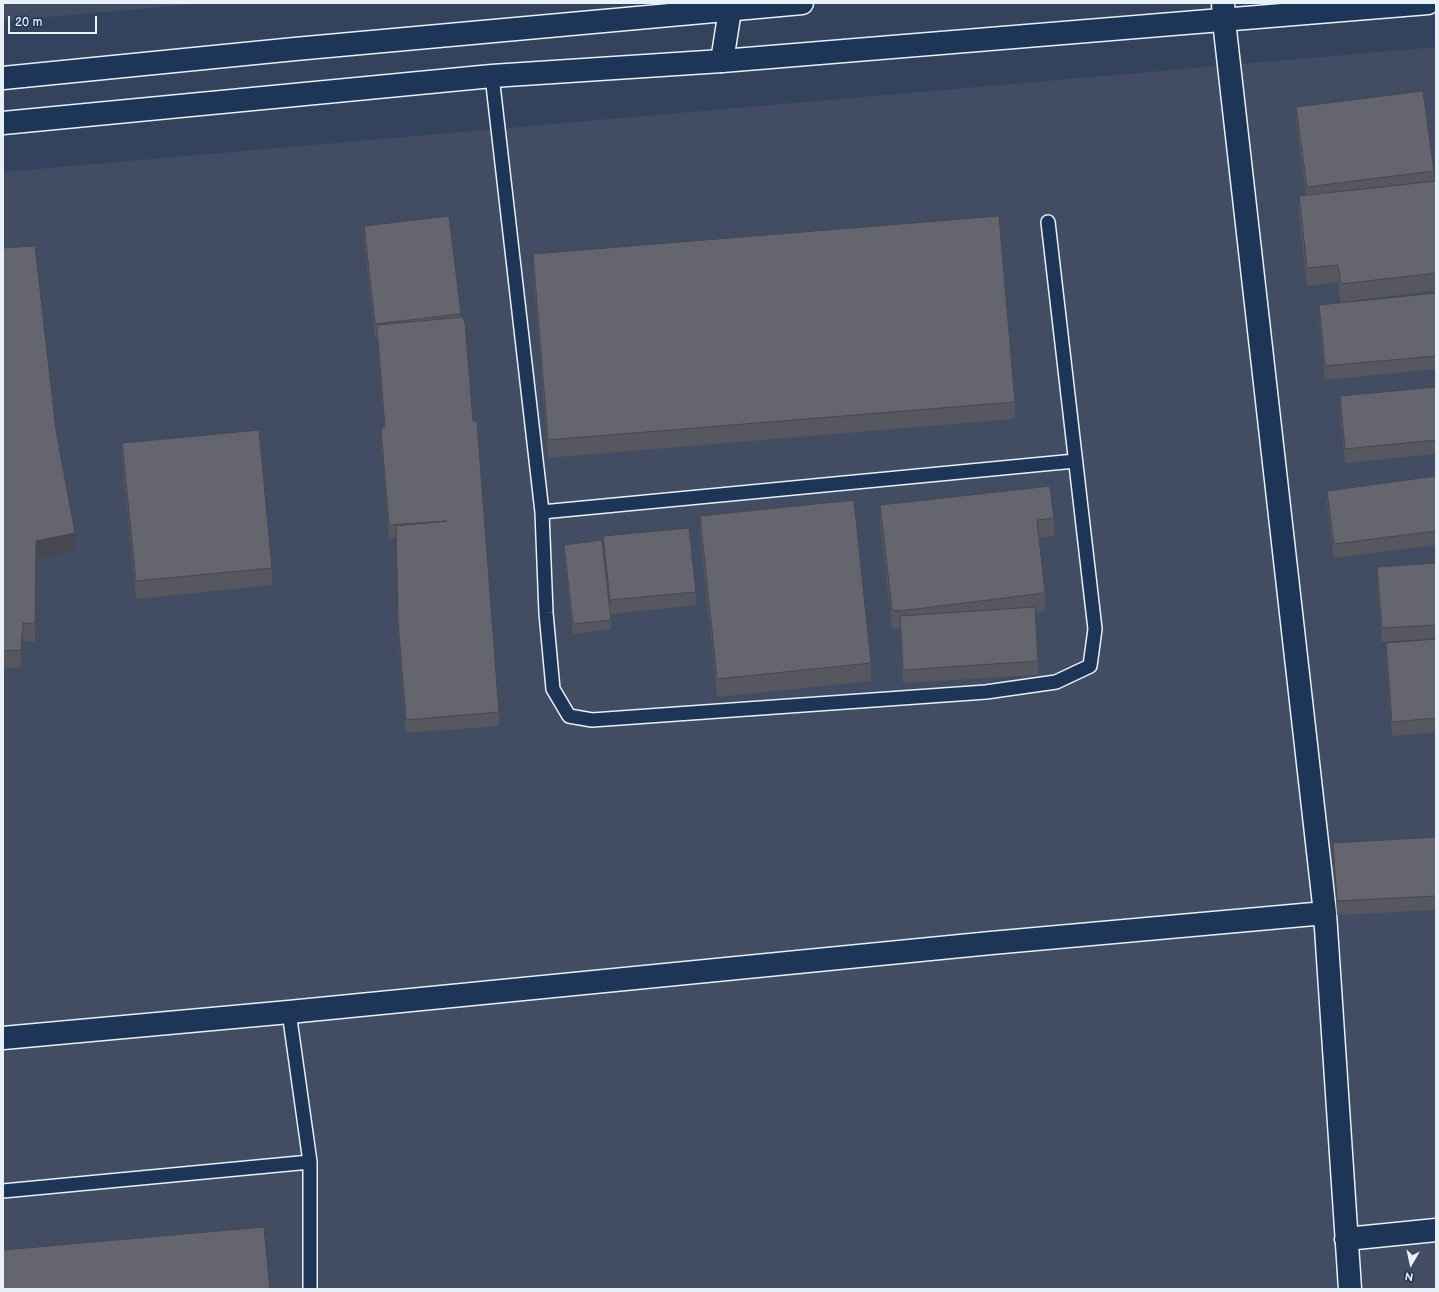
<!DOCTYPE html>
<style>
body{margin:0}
#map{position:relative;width:1439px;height:1292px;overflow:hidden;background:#33435e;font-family:"Balsamiq Sans",sans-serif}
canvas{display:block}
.frame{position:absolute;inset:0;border:4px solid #e8f1f8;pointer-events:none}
.north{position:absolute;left:1391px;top:1244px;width:40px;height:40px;-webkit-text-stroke:3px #1d3557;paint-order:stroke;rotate:189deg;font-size:11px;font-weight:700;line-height:16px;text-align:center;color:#e8f1f8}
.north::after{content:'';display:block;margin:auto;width:14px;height:18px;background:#e8f1f8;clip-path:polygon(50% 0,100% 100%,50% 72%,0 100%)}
.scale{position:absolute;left:8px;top:16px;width:89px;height:18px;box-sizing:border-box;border:2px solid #e8f1f8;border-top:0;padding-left:5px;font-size:12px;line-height:14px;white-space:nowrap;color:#e8f1f8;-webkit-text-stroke:3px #1d3557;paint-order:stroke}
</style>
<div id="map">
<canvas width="1439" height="1292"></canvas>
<div class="frame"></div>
<div class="north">N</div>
<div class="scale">20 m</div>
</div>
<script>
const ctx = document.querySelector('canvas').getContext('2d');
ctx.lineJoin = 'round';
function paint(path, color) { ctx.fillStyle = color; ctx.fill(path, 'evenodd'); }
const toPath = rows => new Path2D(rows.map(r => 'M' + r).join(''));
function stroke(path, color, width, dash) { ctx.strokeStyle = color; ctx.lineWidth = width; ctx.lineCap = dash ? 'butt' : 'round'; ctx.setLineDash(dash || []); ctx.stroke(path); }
paint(toPath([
 [3,3,208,3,3,21],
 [1436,47,1436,1289,3,1289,3,172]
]), '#424d63');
const service = toPath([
 [492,76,542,512,546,613,553,689,569,716,592,720,986,692,1056,682,1090,666,1095,629,1048,222],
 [542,512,1075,461],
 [289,1012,310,1162,310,1289],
 [3,1191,310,1162]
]);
const minor = toPath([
 [1223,3,1224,21,1325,913,1350,1289],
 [722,61,730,10,729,3],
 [3,1038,289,1012,991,943,1325,913],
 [1346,1239,1436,1230]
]);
const secondary = toPath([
 [3,78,295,49,802,3],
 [3,123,492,76,722,61,1428,3]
]);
stroke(service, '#e8f1f8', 16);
stroke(minor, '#e8f1f8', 25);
stroke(secondary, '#e8f1f8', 25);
stroke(service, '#1d3557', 13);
stroke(minor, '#1d3557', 22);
stroke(secondary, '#1d3557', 22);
paint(toPath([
 [1296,107,1434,171,1434,181,1436,181,1436,291,1341,302,1338,282,1307,286,1299,214,1299,196,1306,196,1296,121],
 [364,226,461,314,473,421,499,712,499,726,406,733,398,636,396,538,389,538,381,442,381,429,384,428,377,337,375,338,364,239],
 [3,248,56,430,75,550,36,559,35,642,23,641,21,667,3,669],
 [533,254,1015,402,1015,419,548,458,533,272],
 [1436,293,1436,369,1325,380,1319,319,1319,305],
 [1436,387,1436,454,1345,463,1340,410,1340,396],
 [122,443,272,568,272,585,136,599,122,461],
 [1436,476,1436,545,1334,558,1327,504,1327,491],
 [880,505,1054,518,1054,536,1039,538,1045,593,1045,611,1035,612,1038,661,1038,675,903,683,900,629,892,628,880,522],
 [700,516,871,663,871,681,717,697,700,533],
 [603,536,696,592,696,605,611,614,611,629,573,634,564,554,564,545,603,548],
 [1436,563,1436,638,1382,642,1377,580,1377,567],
 [1436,639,1436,732,1392,736,1386,657,1386,643],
 [1436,837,1436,910,1337,915,1333,857,1333,843]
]), '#57575f');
paint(toPath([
 [75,533,75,550,36,559,35,642,36,541],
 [23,623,23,641,21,667,21,650]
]), '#47474e');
const building = toPath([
 [1423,91,1434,171,1307,187,1296,107,1423,91],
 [1436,181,1436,273,1341,284,1338,265,1307,268,1299,196,1436,181],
 [449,216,461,314,375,324,364,226,449,216],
 [999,216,1015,402,548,440,533,254,999,216],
 [35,246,56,430,75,533,36,541,35,624,23,623,21,650,3,651,3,248,35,246],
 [1436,293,1436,356,1325,366,1319,305,1436,293],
 [462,317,465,322,473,421,477,421,499,712,406,720,398,622,396,526,447,521,389,525,381,429,385,427,377,329,378,325,462,317],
 [1436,387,1436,440,1345,449,1340,396,1436,387],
 [259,430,272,568,136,581,122,443,259,430],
 [1436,476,1436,531,1334,544,1327,491,1436,476],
 [1050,486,1054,518,1037,520,1045,593,900,611,892,610,880,505,1050,486],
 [854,500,871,663,717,679,700,516,854,500],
 [689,528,696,592,610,600,603,536,689,528],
 [602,540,611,620,573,624,564,545,602,540],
 [1436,563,1436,625,1382,628,1377,567,1436,563],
 [1035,607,1038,661,903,670,900,616,1035,607],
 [1436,639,1436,718,1392,722,1386,643,1436,639],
 [1436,837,1436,896,1337,901,1333,843,1436,837],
 [264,1227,270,1289,3,1289,3,1250,264,1227]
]);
paint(building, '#65656f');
stroke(building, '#47474e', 1);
</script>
